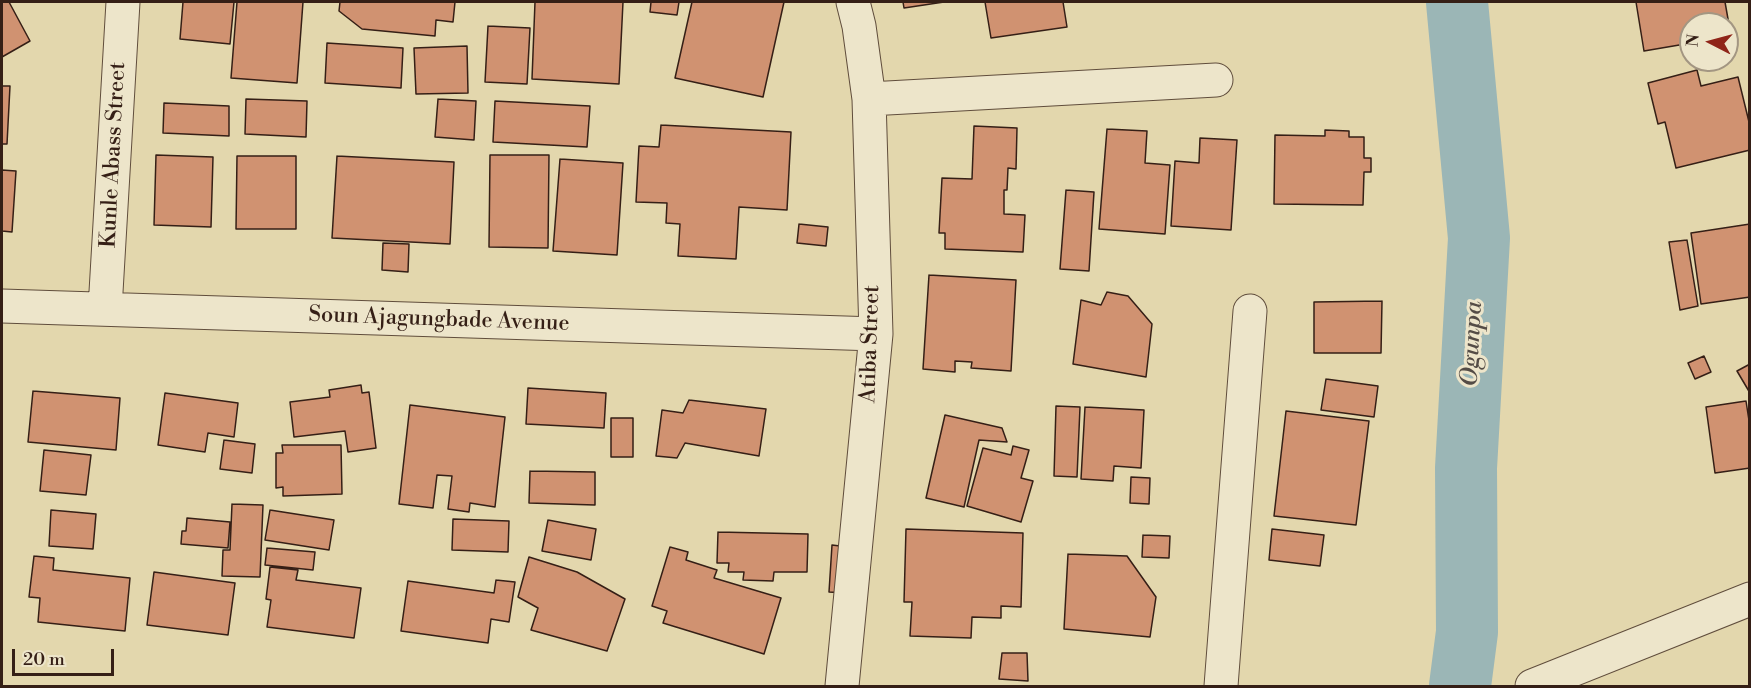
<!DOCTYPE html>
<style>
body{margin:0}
#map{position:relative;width:1751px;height:688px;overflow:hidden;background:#e3d7ad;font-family:"Libre Bodoni",serif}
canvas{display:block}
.frame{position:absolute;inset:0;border:3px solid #351f16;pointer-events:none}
.north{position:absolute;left:1679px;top:12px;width:60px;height:60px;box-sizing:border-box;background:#ede5ca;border:2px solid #a39682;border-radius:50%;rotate:276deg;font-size:16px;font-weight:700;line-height:24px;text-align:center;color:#351f16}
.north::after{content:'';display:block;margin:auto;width:21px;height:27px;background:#8f2418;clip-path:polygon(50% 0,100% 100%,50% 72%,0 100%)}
.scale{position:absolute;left:12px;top:649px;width:102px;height:27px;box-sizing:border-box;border:3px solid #351f16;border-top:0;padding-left:8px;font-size:18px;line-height:21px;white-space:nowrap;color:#351f16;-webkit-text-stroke:4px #ede5ca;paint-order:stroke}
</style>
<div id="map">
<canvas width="1751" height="688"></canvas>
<div class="frame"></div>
<div class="north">N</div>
<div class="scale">20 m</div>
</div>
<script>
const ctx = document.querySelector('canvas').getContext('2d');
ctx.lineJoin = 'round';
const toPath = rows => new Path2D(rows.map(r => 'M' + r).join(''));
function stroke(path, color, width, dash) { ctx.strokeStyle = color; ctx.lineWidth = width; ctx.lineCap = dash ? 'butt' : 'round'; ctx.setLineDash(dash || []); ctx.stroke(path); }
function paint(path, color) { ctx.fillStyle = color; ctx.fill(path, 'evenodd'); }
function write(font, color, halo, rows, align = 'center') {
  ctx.font = font + ' "Libre Bodoni",serif'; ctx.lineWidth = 6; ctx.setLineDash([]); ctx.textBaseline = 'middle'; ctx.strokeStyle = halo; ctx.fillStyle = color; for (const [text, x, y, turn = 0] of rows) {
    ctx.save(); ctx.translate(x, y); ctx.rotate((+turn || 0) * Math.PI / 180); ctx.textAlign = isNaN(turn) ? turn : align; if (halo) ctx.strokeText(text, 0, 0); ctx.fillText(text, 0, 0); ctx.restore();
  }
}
stroke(toPath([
 [1457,2,1479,238,1466,468,1467,632,1460,686]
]), '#9bb6b6', 62);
const building = toPath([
 [2,2,9,2,30,41,2,57,2,2],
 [183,2,234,2,230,44,180,39,183,2],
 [237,2,303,2,297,83,231,78,237,2],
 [340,2,455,2,453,22,436,20,435,36,362,29,339,11,340,2],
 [535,2,623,2,619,84,532,79,535,2],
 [651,2,679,2,677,15,650,12,651,2],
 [692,2,784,2,763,97,675,78,692,2],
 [903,2,944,2,904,8,903,2],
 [985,2,1063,2,1067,27,991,38,985,2],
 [1636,2,1725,2,1731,36,1727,37,1727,24,1691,24,1691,43,1644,51,1636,2],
 [488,26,530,28,527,84,485,82,488,26],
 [327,43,403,48,401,88,325,83,327,43],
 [467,46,468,93,416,94,414,48,467,46],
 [1697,70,1701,86,1738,77,1750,126,1750,150,1676,168,1665,122,1658,124,1648,83,1697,70],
 [2,86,10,86,7,144,2,144,2,86],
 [246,99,307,101,306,137,245,134,246,99],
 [438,99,476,101,474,140,435,137,438,99],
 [495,101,590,106,587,147,493,142,495,101],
 [164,103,229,106,229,136,163,133,164,103],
 [661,125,791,132,787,210,739,207,736,259,678,256,680,224,666,223,667,203,636,202,639,146,659,147,661,125],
 [974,126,1017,128,1016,169,1008,168,1007,190,1004,190,1004,214,1025,215,1023,252,945,249,945,233,939,233,942,178,972,179,974,126],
 [1107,129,1147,131,1145,163,1170,165,1165,234,1099,229,1107,129],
 [1325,130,1349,131,1349,137,1364,137,1364,158,1371,158,1371,172,1364,172,1363,205,1274,204,1275,135,1325,136,1325,130],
 [1200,138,1237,140,1231,230,1171,226,1175,161,1199,163,1200,138],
 [156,155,213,157,211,227,154,225,156,155],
 [490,155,549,155,548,248,489,247,490,155],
 [237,156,296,156,296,229,236,229,237,156],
 [337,156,454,162,450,244,332,238,337,156],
 [560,159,623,163,617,255,553,251,560,159],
 [2,170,16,171,12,232,2,231,2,170],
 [1066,190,1094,192,1089,271,1060,269,1066,190],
 [799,224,828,227,826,246,797,243,799,224],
 [1750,224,1750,297,1701,304,1691,233,1750,224],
 [1687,240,1698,306,1680,310,1669,242,1687,240],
 [383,243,409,244,408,272,382,270,383,243],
 [929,275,1016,280,1011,371,971,368,972,362,955,361,955,372,923,369,929,275],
 [1107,292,1128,296,1152,324,1146,377,1073,364,1081,300,1101,305,1107,292],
 [1382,301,1381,353,1314,353,1314,302,1382,301],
 [1704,356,1711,372,1695,379,1688,363,1704,356],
 [1750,364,1750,393,1737,371,1750,364],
 [1326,379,1378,386,1374,417,1321,410,1326,379],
 [361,385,362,393,369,392,376,448,348,452,345,431,294,437,290,402,330,397,329,390,361,385],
 [528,388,606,393,604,428,526,424,528,388],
 [33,391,120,398,116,450,28,442,33,391],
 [165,393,238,403,234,437,208,433,205,452,158,445,165,393],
 [689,400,766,409,759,456,685,443,677,458,656,456,662,410,683,413,689,400],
 [1746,401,1750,427,1750,468,1715,473,1706,407,1746,401],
 [410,405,505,417,495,507,470,503,469,512,448,509,452,476,437,475,433,508,399,504,410,405],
 [1056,406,1080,407,1077,477,1054,476,1056,406],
 [1085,407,1144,410,1141,468,1114,466,1113,481,1081,479,1085,407],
 [1286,411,1369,421,1356,525,1274,516,1286,411],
 [945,415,1002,428,1007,442,979,440,964,507,926,498,945,415],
 [611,418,633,418,633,457,611,457,611,418],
 [224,440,255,444,252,473,220,469,224,440],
 [282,445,341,445,342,494,283,496,283,487,276,488,276,453,283,453,282,445],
 [1013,446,1029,450,1021,478,1033,481,1021,522,967,506,983,448,1011,455,1013,446],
 [44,450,91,455,86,495,40,491,44,450],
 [530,471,595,472,595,505,529,503,530,471],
 [1131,477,1150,478,1149,504,1130,503,1131,477],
 [232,504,263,505,260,577,222,576,223,550,230,550,232,504],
 [51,510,96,514,93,549,49,546,51,510],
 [270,510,334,520,329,550,265,540,270,510],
 [187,518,230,522,228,548,181,544,182,531,186,531,187,518],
 [453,519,509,521,508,552,452,550,453,519],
 [548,520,596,529,591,560,542,551,548,520],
 [906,529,1023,533,1021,607,1001,606,1001,618,972,617,971,638,910,636,912,602,904,602,906,529],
 [1272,529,1324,535,1320,566,1269,560,1272,529],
 [718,532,808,534,807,572,774,572,773,581,743,580,744,572,728,572,729,563,717,563,718,532],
 [1143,535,1170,536,1169,558,1142,557,1143,535],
 [832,545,848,547,846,593,829,592,832,545],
 [670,547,688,552,686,560,717,570,714,578,781,598,764,654,663,623,667,611,652,606,670,547],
 [267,548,315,552,313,570,265,565,267,548],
 [1068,554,1127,556,1156,597,1150,637,1064,629,1068,554],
 [34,556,54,558,53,570,130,578,125,631,38,622,40,598,29,597,34,556],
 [529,557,577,572,625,599,607,651,531,630,538,608,518,597,529,557],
 [270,567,298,570,296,580,361,588,354,638,267,627,271,600,266,599,270,567],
 [154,572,235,583,228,635,147,625,154,572],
 [496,580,515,582,509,622,491,619,488,643,401,631,408,581,494,593,496,580],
 [1002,653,1027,653,1028,681,999,679,1002,653]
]);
paint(building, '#d09271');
stroke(building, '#351f16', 1.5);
const minor = toPath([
 [869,99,1216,80],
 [2,306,876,334],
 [105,309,123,2],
 [842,686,876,334,869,99,859,26,853,2],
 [1221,686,1250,311],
 [1532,686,1750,599]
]);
stroke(minor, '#604d3c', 35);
stroke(minor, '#ede5ca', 33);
write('22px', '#351f16', '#ede5ca', [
 ["Kunle Abass Street",114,155,-87],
 ["Soun Ajagungbade Avenue",439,320,2],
 ["Atiba Street",871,344,-88]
]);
write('italic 24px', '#544c46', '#ede5ca', [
 ["Ogunpa",1473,344,-87]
]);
</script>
